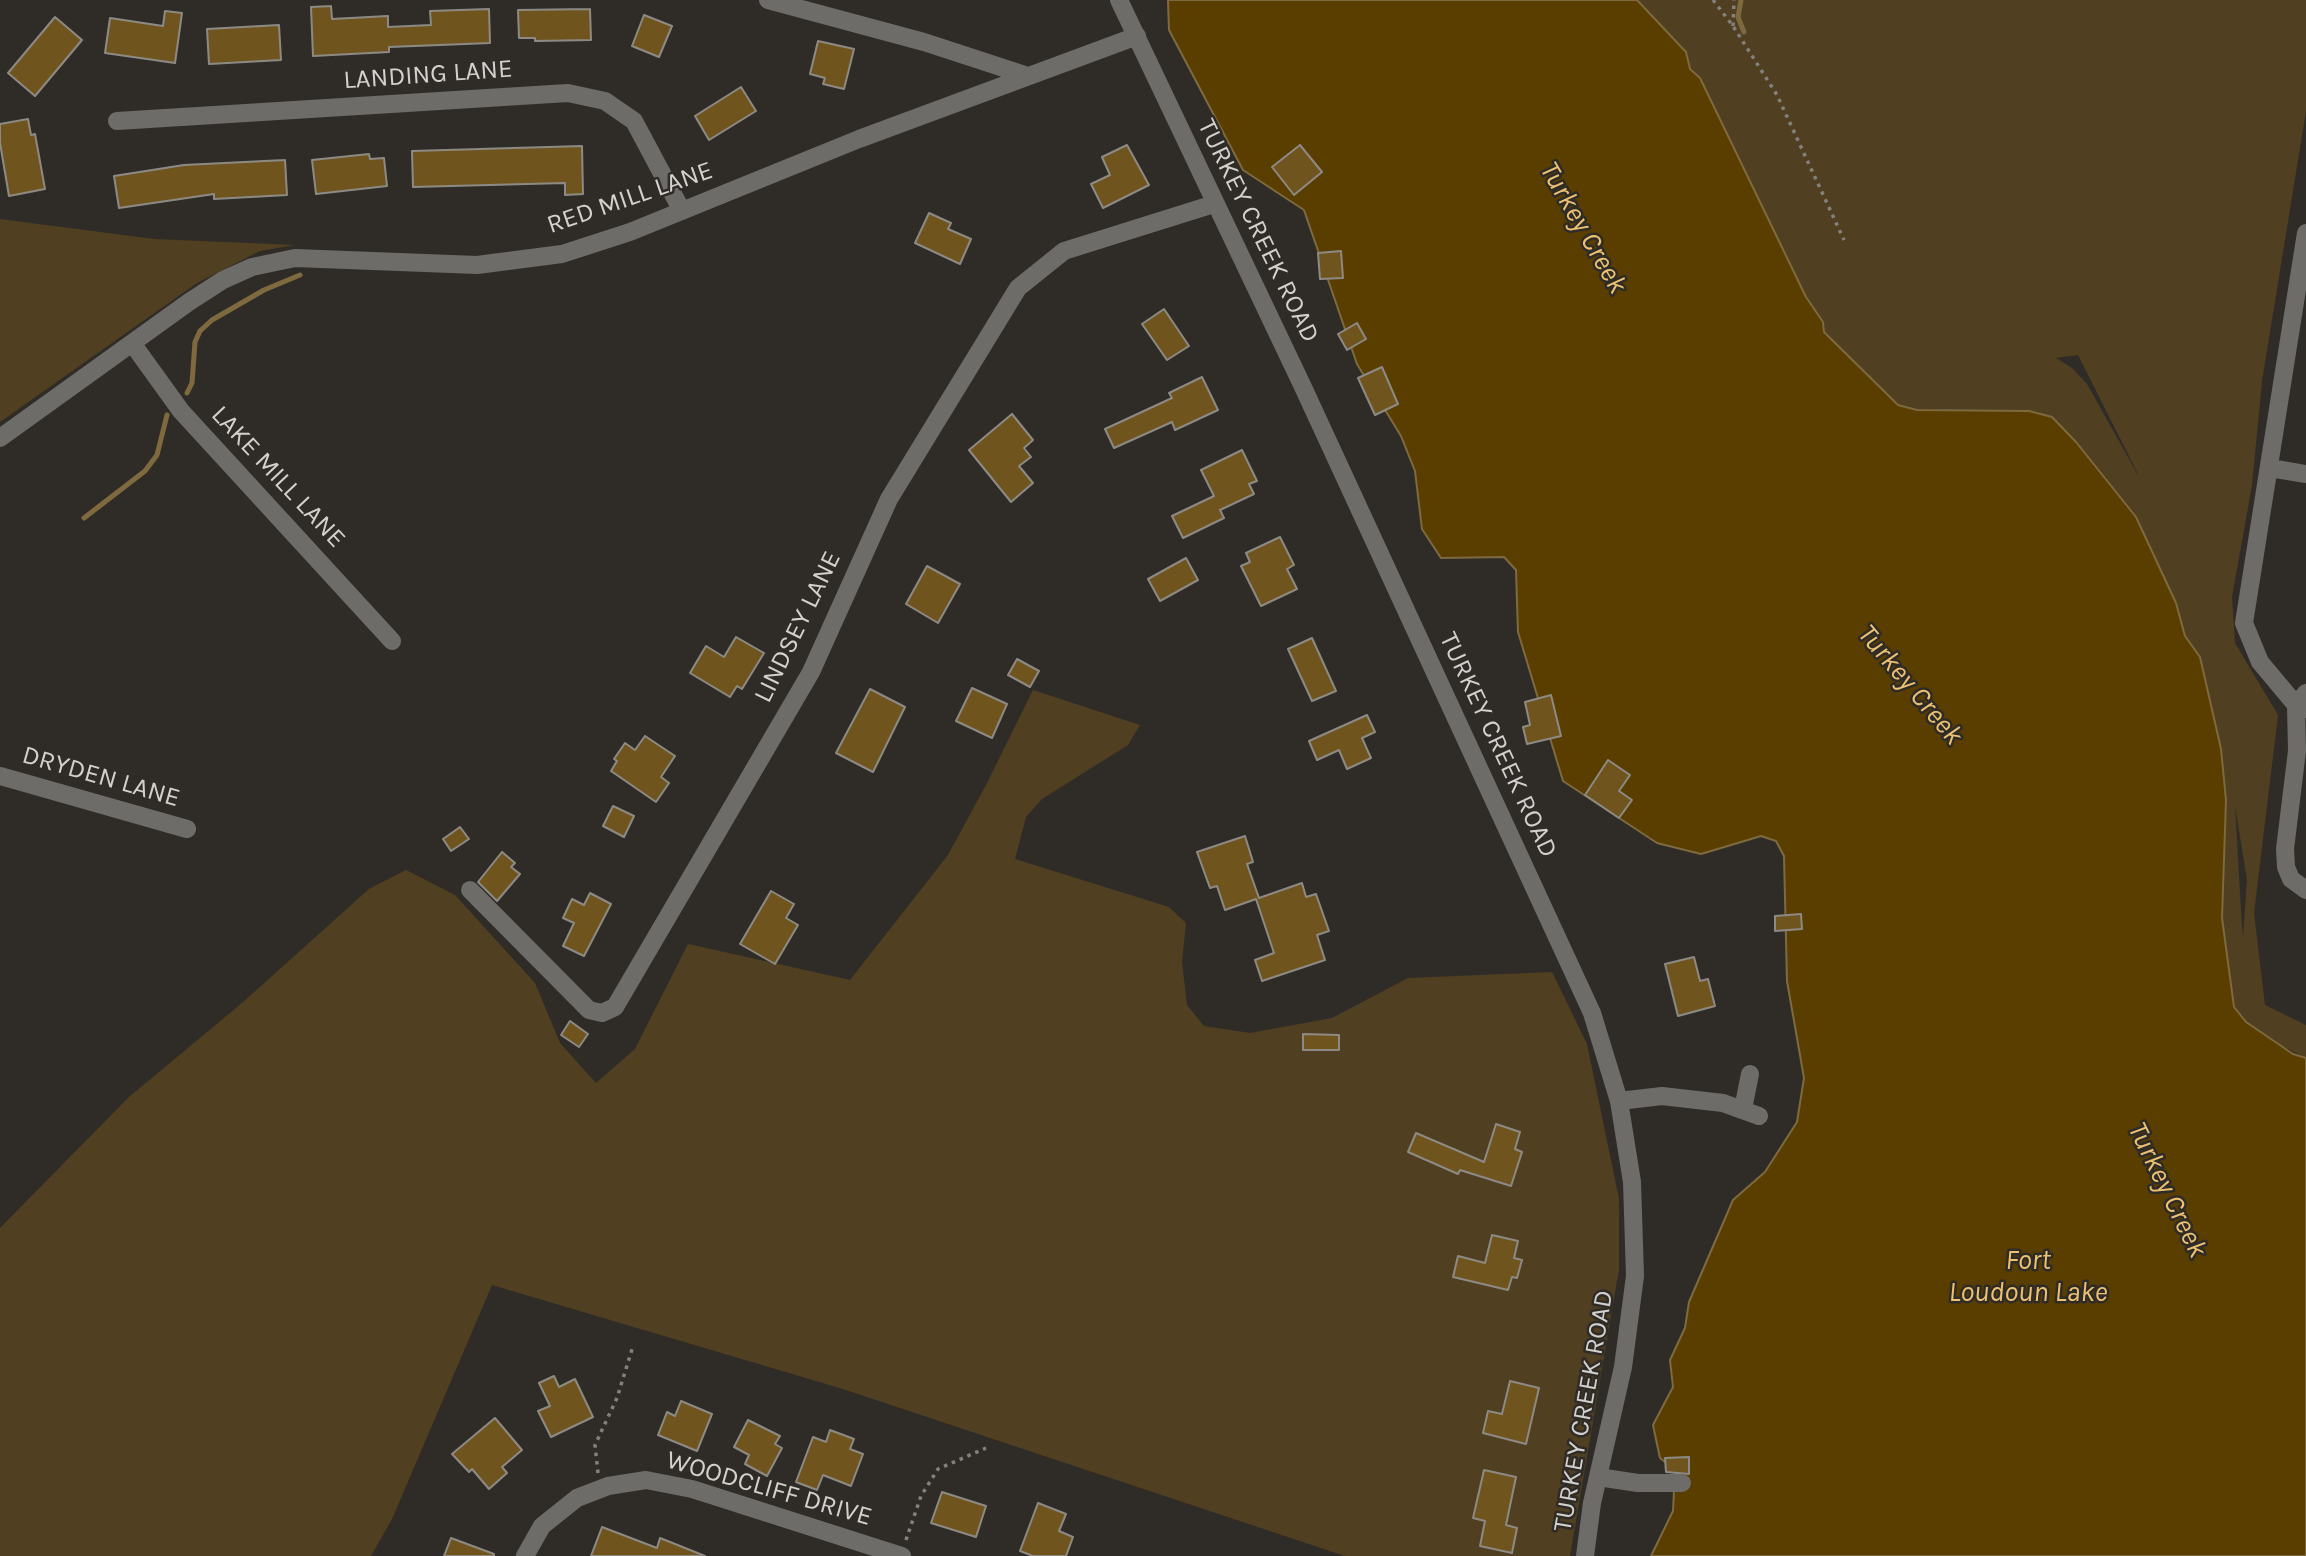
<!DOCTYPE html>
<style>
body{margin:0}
canvas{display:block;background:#2f2c28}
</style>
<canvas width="2306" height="1556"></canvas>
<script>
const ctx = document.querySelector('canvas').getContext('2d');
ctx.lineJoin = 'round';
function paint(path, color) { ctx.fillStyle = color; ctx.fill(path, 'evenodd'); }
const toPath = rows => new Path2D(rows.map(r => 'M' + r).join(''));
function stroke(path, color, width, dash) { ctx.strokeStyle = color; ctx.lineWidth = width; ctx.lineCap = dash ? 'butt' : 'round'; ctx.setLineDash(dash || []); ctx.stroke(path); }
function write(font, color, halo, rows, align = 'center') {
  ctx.font = font + ' Karla,sans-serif'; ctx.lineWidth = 5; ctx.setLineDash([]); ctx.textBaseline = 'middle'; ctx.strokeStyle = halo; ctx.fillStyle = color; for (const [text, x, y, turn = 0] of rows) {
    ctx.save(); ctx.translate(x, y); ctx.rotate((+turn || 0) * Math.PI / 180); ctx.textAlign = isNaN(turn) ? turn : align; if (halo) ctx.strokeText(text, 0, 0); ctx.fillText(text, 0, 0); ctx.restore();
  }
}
paint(toPath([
 [1637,0,2306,0,2306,111,2262,381,2252,485,2232,597,2235,643,2278,715,2254,913,2265,1005,2306,1025,2306,1058,2239,1024,2234,1007,2222,918,2226,800,2221,749,2200,657,2185,636,2176,603,2029,411,1917,410,1898,405,1813,335,1793,271,1700,78,1690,69,1686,52],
 [2078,355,2138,474,2138,475,2087,384,2072,368,2056,358],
 [2235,806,2247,880,2243,936,2242,927],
 [0,219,154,239,295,245,260,251,197,283,0,422],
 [1033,690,1140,725,1128,745,1042,799,1026,817,1015,859,1169,907,1186,923,1182,962,1187,1005,1204,1026,1250,1033,1332,1018,1408,978,1552,972,1587,1044,1619,1199,1619,1269,1570,1556,1345,1556,843,1389,492,1285,392,1519,371,1556,0,1556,0,1228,129,1097,242,1003,369,889,406,870,455,895,535,983,560,1043,596,1083,635,1049,688,944,850,980,948,855,986,785]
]), '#503f20');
const water = toPath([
 [1168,0,1637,0,1686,52,1690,69,1700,78,1806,297,1823,322,1824,332,1898,405,1917,410,2029,411,2052,417,2076,442,2136,517,2176,603,2185,636,2200,657,2221,749,2226,800,2222,918,2234,1007,2246,1022,2293,1054,2306,1058,2306,1556,1651,1556,1673,1511,1675,1470,1660,1458,1653,1425,1673,1387,1670,1360,1685,1328,1689,1302,1733,1200,1765,1172,1797,1122,1804,1078,1787,981,1784,856,1776,841,1761,836,1701,854,1657,843,1563,781,1518,632,1516,570,1504,557,1441,558,1422,529,1415,471,1401,436,1357,364,1304,210,1243,170,1169,30,1168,0]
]);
paint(water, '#593e00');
stroke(water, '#7e6a3e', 2);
stroke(toPath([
 [1741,0,1738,17,1744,32],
 [187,393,192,383,195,342,200,331,212,320,264,290,300,275],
 [84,518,145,471,157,455,167,415]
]), '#7e6a3e', 5);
const building = toPath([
 [331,6,332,19,388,16,388,27,431,25,430,11,489,9,490,43,389,47,389,52,313,56,311,7,331,6],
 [590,9,591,40,535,41,535,38,519,38,518,10,590,9],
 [165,11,182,13,175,63,105,53,110,18,163,26,165,11],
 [644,15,672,26,659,57,632,46,644,15],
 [55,17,82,40,35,96,8,73,55,17],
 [279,25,281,60,209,64,207,29,279,25],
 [818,41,854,49,844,89,823,84,825,78,810,74,818,41],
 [741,87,756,111,709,140,695,116,741,87],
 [28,119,31,135,35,134,45,189,9,196,0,143,0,124,28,119],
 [1127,145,1149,185,1103,208,1091,184,1110,175,1102,157,1127,145],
 [1300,145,1322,172,1294,195,1272,167,1300,145],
 [582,146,583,194,565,195,565,183,413,187,412,151,582,146],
 [369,154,370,159,384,158,387,186,316,194,312,160,369,154],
 [285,160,287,195,214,199,214,194,119,208,114,176,184,165,285,160],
 [929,213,951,223,948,229,971,239,960,264,915,243,929,213],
 [1341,251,1343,278,1320,279,1318,253,1341,251],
 [1164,309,1189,346,1167,360,1142,324,1164,309],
 [1357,323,1366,339,1347,350,1338,334,1357,323],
 [1382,367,1398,404,1375,415,1358,378,1382,367],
 [1202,377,1218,410,1175,430,1172,422,1114,448,1105,429,1172,398,1169,393,1202,377],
 [1012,414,1033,440,1024,448,1031,457,1019,466,1033,483,1011,502,969,450,1012,414],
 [1242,450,1257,481,1249,484,1254,494,1220,510,1224,518,1183,538,1172,516,1214,496,1201,470,1242,450],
 [1280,537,1294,565,1287,569,1297,589,1261,606,1241,566,1250,562,1246,553,1280,537],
 [1186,558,1198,580,1160,601,1148,579,1186,558],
 [927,566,960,584,938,623,906,604,927,566],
 [736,637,764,653,742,689,737,686,730,697,690,673,706,646,724,657,736,637],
 [1312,638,1336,691,1312,701,1288,649,1312,638],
 [1017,659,1039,671,1030,687,1008,675,1017,659],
 [972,688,1007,704,992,738,956,721,972,688],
 [870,689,905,707,873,772,836,753,870,689],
 [1551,695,1561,736,1527,744,1523,727,1530,725,1525,702,1551,695],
 [1367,715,1375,732,1362,738,1371,758,1347,769,1339,750,1317,760,1309,741,1367,715],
 [645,736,675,756,661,777,669,783,656,802,611,771,617,761,614,759,625,743,635,750,645,736],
 [1608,760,1630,775,1619,791,1632,800,1619,818,1585,795,1608,760],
 [613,806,634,816,624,837,603,826,613,806],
 [460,827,469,839,451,851,443,839,460,827],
 [1245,836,1253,862,1247,864,1259,898,1302,883,1306,897,1316,894,1329,931,1317,935,1325,960,1262,981,1255,960,1274,953,1256,899,1225,910,1217,886,1210,888,1197,852,1245,836],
 [502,852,515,863,511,867,520,874,497,901,478,882,502,852],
 [771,891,794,904,786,918,798,925,775,964,740,944,771,891],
 [590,893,611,904,584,956,563,946,574,923,563,918,572,899,584,905,590,893],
 [1801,914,1802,929,1775,931,1775,916,1801,914],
 [1694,957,1700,981,1708,979,1715,1006,1678,1016,1665,964,1694,957],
 [570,1021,588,1034,579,1047,561,1035,570,1021],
 [1303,1034,1339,1035,1339,1050,1303,1050,1303,1034],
 [1496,1124,1520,1132,1515,1149,1522,1152,1511,1186,1460,1170,1458,1174,1408,1152,1416,1133,1484,1162,1496,1124],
 [1492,1235,1518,1241,1514,1258,1522,1260,1517,1278,1512,1277,1508,1290,1453,1277,1458,1256,1485,1263,1492,1235],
 [554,1376,559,1387,575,1379,593,1417,551,1437,538,1411,550,1406,539,1383,554,1376],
 [1510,1381,1539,1388,1526,1444,1483,1433,1488,1411,1502,1414,1510,1381],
 [681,1401,712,1414,697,1451,658,1435,667,1412,675,1416,681,1401],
 [495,1418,522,1450,502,1467,507,1473,489,1489,472,1469,469,1472,452,1454,495,1418],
 [748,1420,780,1436,775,1444,782,1448,767,1476,745,1464,749,1455,734,1447,748,1420],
 [830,1430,854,1439,850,1449,863,1454,851,1486,823,1475,817,1490,796,1482,813,1437,826,1442,830,1430],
 [1689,1457,1689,1474,1666,1472,1665,1458,1689,1457],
 [1484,1470,1516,1477,1506,1525,1517,1528,1512,1553,1480,1546,1485,1521,1473,1518,1484,1470],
 [942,1492,986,1506,976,1537,931,1523,942,1492],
 [1038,1503,1066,1514,1059,1531,1073,1537,1066,1556,1033,1556,1020,1551,1038,1503],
 [602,1527,657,1548,660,1538,705,1556,591,1556,602,1527],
 [451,1538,494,1554,494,1556,444,1556,451,1538]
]);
paint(building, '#70541d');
stroke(building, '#8d8a85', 2);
stroke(toPath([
 [1713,0,1733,26,1777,95,1844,240],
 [1733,26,1734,0],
 [598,1473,595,1445,617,1398,633,1346],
 [906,1540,921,1496,938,1469,986,1448]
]), '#83807d', 3.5, [3.5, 5]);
stroke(toPath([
 [768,0,924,42,1025,75],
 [1119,0,1303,387,1592,1013,1619,1101,1632,1182,1635,1276,1623,1367,1592,1503,1585,1556],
 [117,121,568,93,605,101,634,121,682,211],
 [2306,233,2244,623,2260,662,2296,705,2306,709],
 [132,343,181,411,392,641],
 [0,438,189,302,223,280,252,267,295,258,477,265,562,254,630,232,859,139,1137,36],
 [2270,468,2306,474],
 [2306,693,2296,705,2297,751,2285,849,2286,867,2291,879,2306,890],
 [0,776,187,829],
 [470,890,589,1010,602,1013,615,1007,811,672,889,499,1018,288,1064,251,1214,204],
 [1619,1101,1662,1096,1723,1103,1759,1116],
 [1743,1109,1750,1074],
 [1598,1477,1638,1483,1682,1483],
 [525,1556,542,1526,577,1498,608,1486,646,1480,692,1489,902,1556]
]), '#6d6c69', 18);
write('26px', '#d3d1ce', '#2f2c28', [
 ["LANDING LANE",428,75,-4],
 ["RED MILL LANE",630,198,-19],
 ["TURKEY CREEK ROAD",1258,231,64],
 ["LAKE MILL LANE",278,477,47],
 ["LINDSEY LANE",798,627,-64],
 ["TURKEY CREEK ROAD",1498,745,65],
 ["DRYDEN LANE",101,777,16],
 ["TURKEY CREEK ROAD",1584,1411,-80],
 ["WOODCLIFF DRIVE",769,1489,16]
]);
write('italic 28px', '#edc171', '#2f2c28', [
 ["Turkey Creek",1583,228,60],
 ["Turkey Creek",1910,685,50],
 ["Turkey Creek",2167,1190,64],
 ["Fort",2028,1261],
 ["Loudoun Lake",2028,1293]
]);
</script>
